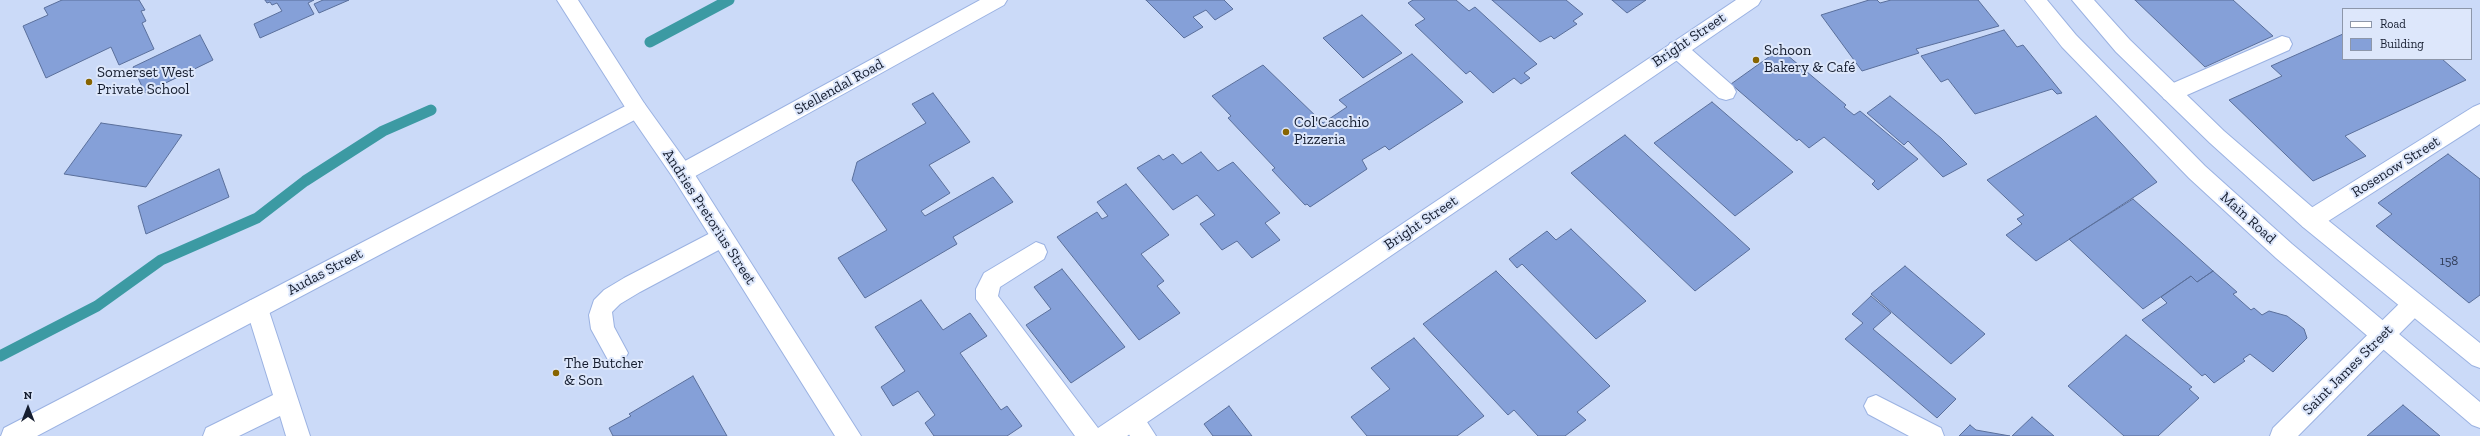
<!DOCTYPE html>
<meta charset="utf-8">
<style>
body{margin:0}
#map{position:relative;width:2480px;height:436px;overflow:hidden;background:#cbdaf8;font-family:"Zilla Slab",serif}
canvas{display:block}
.legend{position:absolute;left:2342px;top:8px;width:130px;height:52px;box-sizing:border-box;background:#dde7fb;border:1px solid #8d97aa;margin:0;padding:5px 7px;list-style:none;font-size:12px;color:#161e30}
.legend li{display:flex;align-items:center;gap:8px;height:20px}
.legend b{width:20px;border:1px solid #8d97aa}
.north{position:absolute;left:8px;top:388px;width:40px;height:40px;-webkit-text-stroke:3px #dde7fb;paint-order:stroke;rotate:0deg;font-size:11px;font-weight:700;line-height:16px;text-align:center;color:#161e30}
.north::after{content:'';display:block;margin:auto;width:14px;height:18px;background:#161e30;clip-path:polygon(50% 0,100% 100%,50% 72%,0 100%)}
</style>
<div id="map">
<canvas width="2480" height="436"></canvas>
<ul class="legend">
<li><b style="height:5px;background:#fff"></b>Road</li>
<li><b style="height:11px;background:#85a0d8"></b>Building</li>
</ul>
<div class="north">N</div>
</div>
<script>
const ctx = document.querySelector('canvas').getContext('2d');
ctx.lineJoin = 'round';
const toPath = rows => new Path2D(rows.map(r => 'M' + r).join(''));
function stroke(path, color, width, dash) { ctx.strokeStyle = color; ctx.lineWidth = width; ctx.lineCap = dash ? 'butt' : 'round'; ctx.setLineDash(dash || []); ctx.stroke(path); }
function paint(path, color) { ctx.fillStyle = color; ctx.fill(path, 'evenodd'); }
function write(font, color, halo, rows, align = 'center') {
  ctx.font = font + ' "Zilla Slab",serif'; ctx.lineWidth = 4; ctx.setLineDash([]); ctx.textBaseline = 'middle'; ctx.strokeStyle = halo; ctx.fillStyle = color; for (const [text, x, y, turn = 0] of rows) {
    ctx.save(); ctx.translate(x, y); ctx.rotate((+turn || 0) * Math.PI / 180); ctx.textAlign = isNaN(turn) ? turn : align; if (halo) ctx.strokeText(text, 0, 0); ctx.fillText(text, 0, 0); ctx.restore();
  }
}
stroke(toPath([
 [650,42,729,0],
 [0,356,97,306,161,260,257,218,305,181,383,131,431,110]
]), '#3c9aa3', 11);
const building = toPath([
 [62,0,139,0,145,10,141,11,146,21,142,23,154,49,119,65,111,47,46,78,23,26,48,15,44,8,62,0],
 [265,0,314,0,308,3,314,14,260,38,254,24,282,11,277,3,272,5,270,2,267,3,265,0],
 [323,0,349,0,319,13,314,4,323,0],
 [1146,0,1224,0,1233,9,1215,20,1206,10,1193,17,1203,27,1184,38,1146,0],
 [1413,0,1456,0,1469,11,1475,7,1537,64,1524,73,1530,78,1521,84,1514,78,1493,93,1470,71,1466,74,1415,25,1425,19,1408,3,1413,0],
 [1492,0,1566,0,1583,14,1573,21,1577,24,1554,39,1551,36,1540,42,1492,0],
 [1612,0,1646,0,1627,13,1612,0],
 [1869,0,1877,0,1880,3,1891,0,1978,0,1999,26,1916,49,1919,53,1862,71,1821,15,1869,0],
 [2135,0,2233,0,2273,36,2205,67,2135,0],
 [1362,15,1402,53,1363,78,1323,38,1362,15],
 [2004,30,2017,47,2023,45,2062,93,2057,94,2052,89,1975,114,1948,79,1941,82,1921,56,2004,30],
 [2343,34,2343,59,2442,59,2466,80,2345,136,2366,156,2313,181,2229,100,2282,76,2271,66,2343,34],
 [200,35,213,60,145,93,133,67,200,35],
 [1780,49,1846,105,1844,107,1854,115,1860,111,1918,159,1878,190,1872,184,1875,181,1824,137,1809,148,1799,139,1797,141,1731,84,1780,49],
 [1412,54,1463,102,1389,150,1385,146,1362,160,1367,169,1310,207,1307,204,1305,205,1272,170,1275,168,1228,118,1231,116,1212,96,1263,65,1323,123,1347,107,1339,100,1412,54],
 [933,93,970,142,929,165,950,193,921,211,925,216,993,177,1013,202,953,237,957,244,865,298,838,258,887,230,852,180,857,162,926,123,912,104,933,93],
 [1890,96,1941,138,1967,164,1943,177,1908,141,1904,145,1867,113,1890,96],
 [1712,102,1793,172,1735,216,1654,143,1712,102],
 [2096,116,2157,182,2036,261,2006,235,2022,224,2017,219,2024,215,1987,180,2096,116],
 [101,123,182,135,146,187,64,174,101,123],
 [1625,135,1750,249,1695,291,1571,173,1625,135],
 [1201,152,1218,171,1233,162,1280,213,1265,223,1280,240,1252,258,1237,241,1222,250,1200,224,1215,215,1197,195,1173,210,1137,168,1159,155,1163,160,1173,154,1182,164,1201,152],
 [2448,154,2480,179,2480,295,2469,303,2376,226,2392,214,2378,203,2448,154],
 [219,169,229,197,146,234,138,206,219,169],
 [1126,184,1169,235,1141,254,1164,281,1157,286,1180,313,1139,340,1057,237,1097,212,1102,219,1108,216,1097,202,1126,184],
 [2133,199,2213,271,2197,282,2191,276,2143,309,2069,239,2133,199],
 [1571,229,1646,301,1596,339,1522,264,1517,268,1509,259,1547,231,1556,240,1571,229],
 [1905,266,1985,334,1951,364,1871,294,1905,266],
 [1062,269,1125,347,1071,383,1026,325,1051,309,1034,287,1062,269],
 [1496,271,1610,386,1577,412,1586,420,1565,436,1538,436,1514,410,1508,415,1423,324,1496,271],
 [2213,271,2237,292,2233,294,2251,310,2254,308,2262,315,2269,311,2287,316,2304,329,2307,338,2273,372,2250,354,2243,359,2245,361,2214,383,2205,374,2202,376,2142,320,2167,303,2161,297,2191,276,2197,282,2213,271],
 [1871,296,1891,313,1873,329,1956,399,1937,418,1845,339,1863,323,1852,314,1871,296],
 [921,300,943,330,970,313,987,336,960,353,1001,410,1007,406,1022,426,1007,436,934,436,925,423,935,415,918,391,893,406,881,387,905,371,875,327,921,300],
 [2126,335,2192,387,2189,389,2199,398,2158,436,2124,436,2068,386,2126,335],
 [1414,338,1484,416,1457,436,1367,436,1351,417,1390,389,1371,368,1414,338],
 [693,376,727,436,613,436,609,428,631,416,629,414,693,376],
 [2403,405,2440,436,2367,436,2403,405],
 [1229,406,1252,436,1213,436,1204,424,1229,406],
 [2032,417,2054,436,2012,436,2032,417],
 [1970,425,1976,430,2010,436,1959,436,1970,425]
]);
paint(building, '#85a0d8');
stroke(building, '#5a6f9b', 1);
const service = toPath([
 [2282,36,2289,38,2292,44,2289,50,2178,99,2171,101,2164,99,2161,93,2164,87,2282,36],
 [1677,41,1684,43,1733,86,1736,92,1733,98,1726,100,1719,98,1670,55,1667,49,1670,43,1677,41],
 [722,227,730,230,733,237,730,244,640,292,620,304,612,312,614,327,628,353,624,360,616,364,608,360,591,329,589,315,594,300,604,290,624,278,722,227],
 [1036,242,1044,245,1047,252,1044,259,1000,287,998,296,1098,428,1101,436,1075,436,976,299,976,289,984,273,1036,242],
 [257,298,265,301,268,308,310,436,286,436,280,416,239,436,203,436,206,428,273,395,246,308,249,301,257,298],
 [1876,395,1941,428,1944,436,1909,436,1868,414,1864,406,1868,398,1876,395],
 [1132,408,1140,411,1156,436,1130,436,1120,419,1124,411,1132,408]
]);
const minor = toPath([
 [980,0,1007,0,1004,5,690,179,682,182,674,179,671,173,674,167,980,0],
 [637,100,644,103,647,109,644,115,37,436,1,436,4,428,637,100],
 [2480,104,2480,124,2319,227,2311,229,2303,227,2300,220,2303,213,2473,107,2480,104],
 [2414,294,2422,297,2425,304,2422,311,2298,436,2270,436,2273,428,2406,297,2414,294]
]);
const tertiary = toPath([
 [557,0,578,0,644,103,690,167,861,436,835,436,674,179,630,115,557,0],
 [1736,0,1761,0,1758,5,1127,436,1095,436,1098,428,1736,0]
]);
const secondary = toPath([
 [2025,0,2047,0,2076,35,2205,166,2292,244,2480,402,2480,428,2472,425,2276,258,2189,178,2062,47,2025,0],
 [2072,0,2094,0,2130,40,2224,131,2319,213,2480,343,2480,368,2472,365,2303,227,2210,143,2116,52,2072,0]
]);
stroke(service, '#9bb2e2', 2);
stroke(minor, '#9bb2e2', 2);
stroke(tertiary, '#9bb2e2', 2);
stroke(secondary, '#9bb2e2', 2);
paint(service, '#fff');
paint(minor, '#fff');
paint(tertiary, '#fff');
paint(secondary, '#fff');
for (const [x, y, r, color] of [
 [1756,60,4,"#876400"],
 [89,82,4,"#876400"],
 [1286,132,4,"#876400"],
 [556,373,4,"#876400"]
]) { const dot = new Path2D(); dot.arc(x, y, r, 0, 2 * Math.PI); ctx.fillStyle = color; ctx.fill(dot); stroke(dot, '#dde7fb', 1.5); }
write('13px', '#323e5a', null, [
 ["158",2449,261]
]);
write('15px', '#161e30', '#dde7fb', [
 ["Bright Street",1689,40,-34],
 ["Stellendal Road",839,87,-29],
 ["Rosenow Street",2396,167,-32],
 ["Andries Pretorius Street",709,217,57],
 ["Main Road",2248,218,42],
 ["Bright Street",1421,223,-34],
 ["Audas Street",325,272,-28],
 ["Saint James Street",2348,370,-45]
]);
write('15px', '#161e30', '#dde7fb', [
 ["Schoon",1764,51],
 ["Bakery & Café",1764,68],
 ["Somerset West",97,73],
 ["Private School",97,90],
 ["Col'Cacchio",1294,123],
 ["Pizzeria",1294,140],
 ["The Butcher",564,364],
 ["& Son",564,381]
], 'left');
</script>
